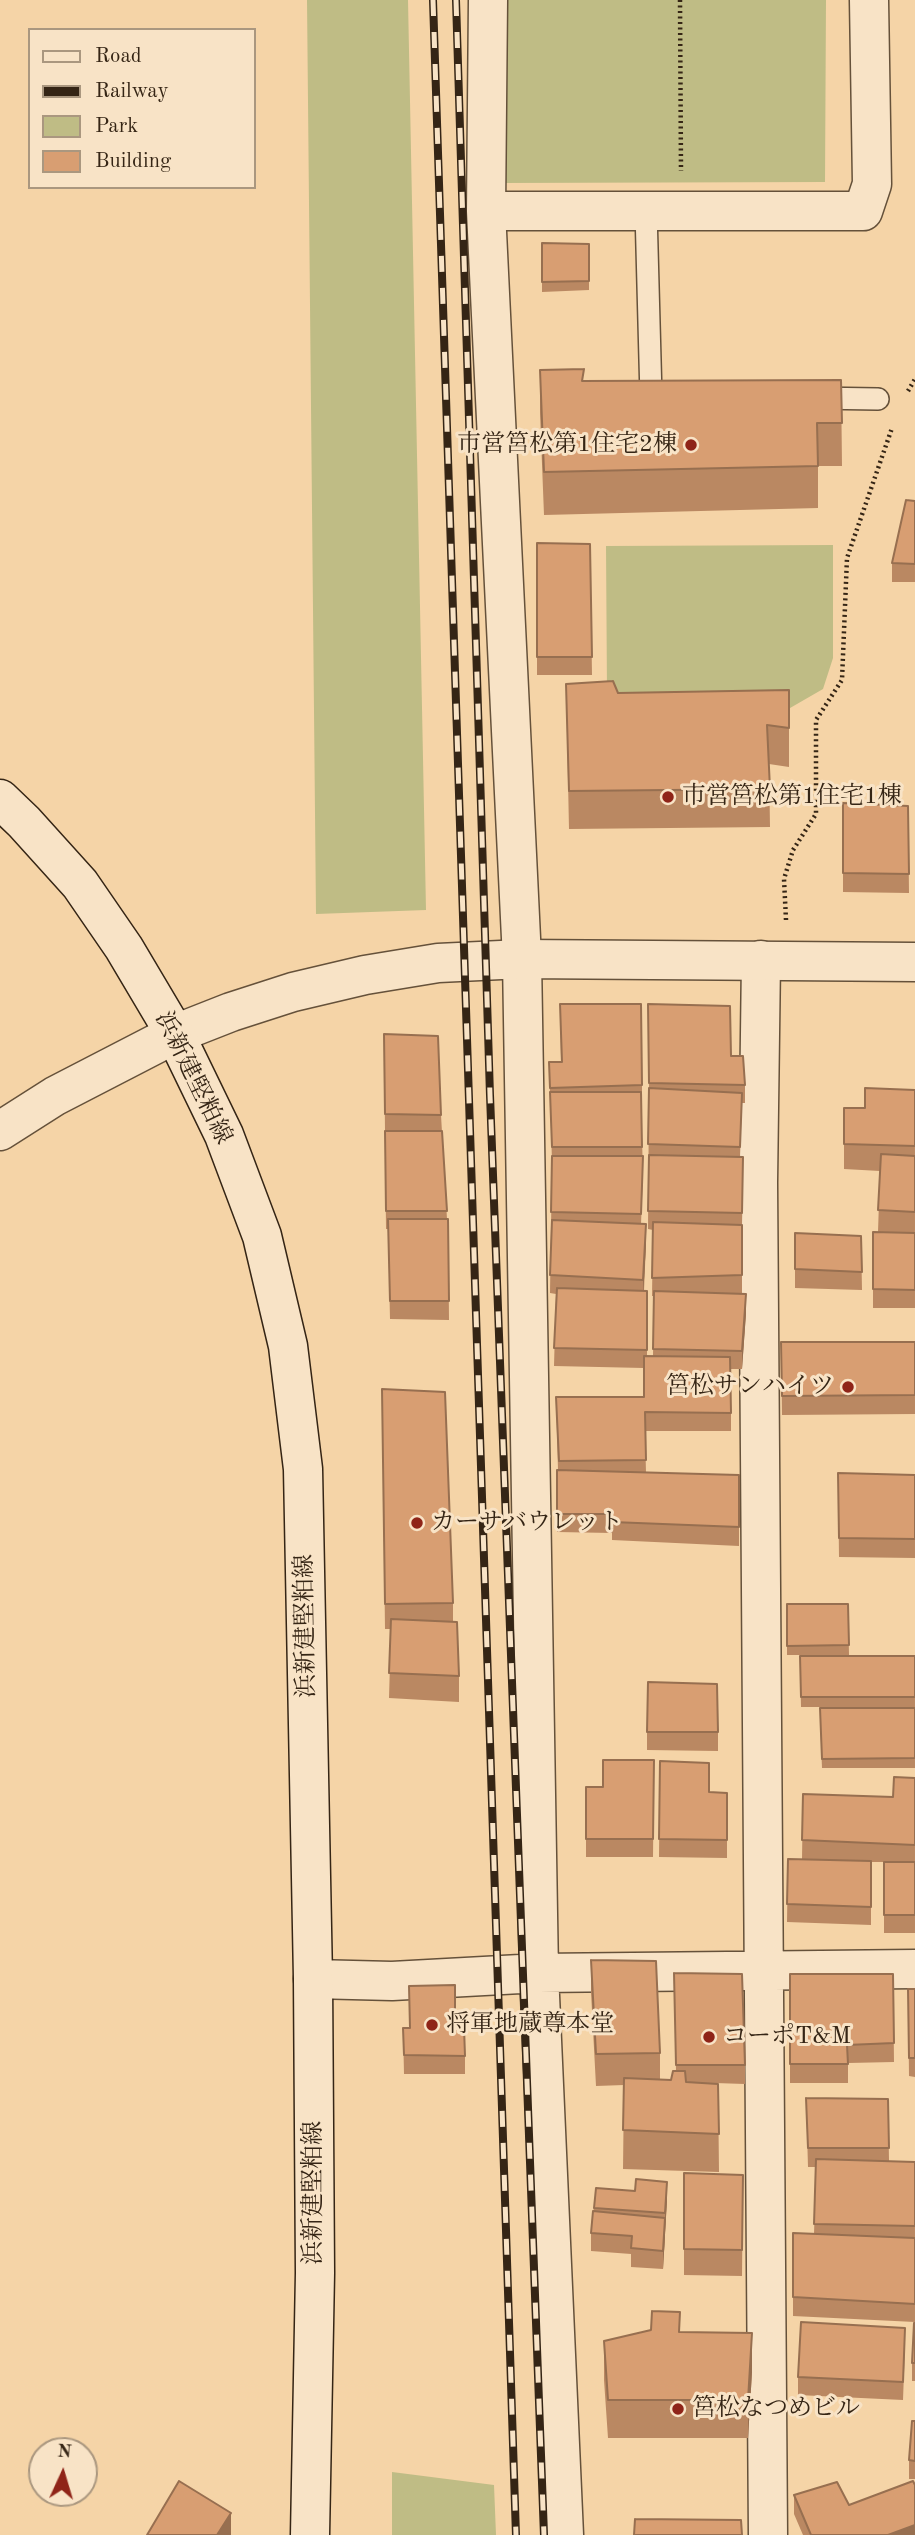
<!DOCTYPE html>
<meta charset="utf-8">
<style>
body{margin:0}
#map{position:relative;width:915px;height:2535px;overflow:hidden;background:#f5d4a7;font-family:"Old Standard TT",serif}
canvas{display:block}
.legend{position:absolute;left:28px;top:28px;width:228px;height:161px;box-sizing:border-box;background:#f8e3c6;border:2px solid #aa977f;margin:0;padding:9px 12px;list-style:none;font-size:21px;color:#352515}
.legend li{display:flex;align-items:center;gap:14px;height:35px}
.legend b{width:35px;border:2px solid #aa977f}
.north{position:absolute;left:28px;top:2437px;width:70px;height:70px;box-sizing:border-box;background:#f8e3c6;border:2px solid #aa977f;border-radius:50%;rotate:4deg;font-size:19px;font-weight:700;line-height:28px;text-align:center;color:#352515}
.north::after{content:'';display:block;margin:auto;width:24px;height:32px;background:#8f2418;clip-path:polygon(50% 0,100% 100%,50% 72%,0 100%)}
</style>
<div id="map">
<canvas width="915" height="2535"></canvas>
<ul class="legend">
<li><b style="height:9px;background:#f8e3c6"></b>Road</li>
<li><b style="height:9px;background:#352515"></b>Railway</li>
<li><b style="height:19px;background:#bfbc85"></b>Park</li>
<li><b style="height:19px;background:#d89e72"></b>Building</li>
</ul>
<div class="north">N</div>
</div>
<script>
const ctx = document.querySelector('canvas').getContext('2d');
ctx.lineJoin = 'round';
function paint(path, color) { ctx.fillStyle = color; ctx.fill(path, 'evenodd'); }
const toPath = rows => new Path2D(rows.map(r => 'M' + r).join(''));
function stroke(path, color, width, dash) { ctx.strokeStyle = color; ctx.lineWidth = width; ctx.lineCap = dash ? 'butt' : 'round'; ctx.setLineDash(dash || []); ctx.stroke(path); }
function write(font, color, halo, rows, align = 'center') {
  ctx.font = font + ' "Old Standard TT","Noto Serif JP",serif'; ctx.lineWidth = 6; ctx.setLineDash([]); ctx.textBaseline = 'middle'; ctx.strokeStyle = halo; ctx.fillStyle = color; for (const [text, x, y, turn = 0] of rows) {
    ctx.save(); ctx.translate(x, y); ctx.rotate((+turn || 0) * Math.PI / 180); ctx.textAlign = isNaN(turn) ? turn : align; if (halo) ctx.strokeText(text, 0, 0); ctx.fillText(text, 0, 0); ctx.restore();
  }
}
paint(toPath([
 [307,0,408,0,426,910,316,914],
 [502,0,826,0,825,182,501,183],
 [833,545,833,658,823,689,771,719,607,692,606,546],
 [392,2472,494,2485,496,2535,392,2535]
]), '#bfbc85');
const service = toPath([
 [646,211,651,397,663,397],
 [814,398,878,399]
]);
const minor = toPath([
 [488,0,486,211,863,211,872,184,869,0],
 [486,211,522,959,539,1973,564,2535],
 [761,960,758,1182,768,2535],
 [313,1979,392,1981,539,1973,915,1969]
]);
const tertiary = toPath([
 [0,1131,55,1096,175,1034,231,1012,293,992,365,975,438,963,522,959,915,962]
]);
const secondary = toPath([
 [0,799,24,822,80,884,124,948,175,1034,224,1135,262,1236,288,1346,303,1469,313,1979,315,2273,310,2535]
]);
stroke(service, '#65513a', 24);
stroke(minor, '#65513a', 41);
stroke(tertiary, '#65513a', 41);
stroke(secondary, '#352515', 41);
stroke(toPath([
 [680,0,681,171],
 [908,391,915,379],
 [786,920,784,879,793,850,816,814,816,720,842,680,847,558,892,428]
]), '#352515', 4.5, [2, 3.5]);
stroke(service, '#f8e3c6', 21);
stroke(minor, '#f8e3c6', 38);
stroke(tertiary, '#f8e3c6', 38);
stroke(secondary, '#f8e3c6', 38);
const rail = toPath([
 [433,0,516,2535],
 [456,0,490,1095,544,2535]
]);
stroke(rail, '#352515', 8);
stroke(rail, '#f8e3c6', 5, [16]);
paint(toPath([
 [542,243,589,244,589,290,542,292],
 [540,370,584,381,841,380,842,466,818,466,818,508,544,515,540,413],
 [915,501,915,582,892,582,892,563],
 [537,543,590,544,592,675,537,675],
 [566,684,618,693,789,690,789,767,769,764,770,827,569,829],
 [843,803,908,806,909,893,843,892],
 [560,1004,642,1085,642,1103,641,1103,643,1174,641,1224,646,1243,644,1291,647,1291,647,1356,653,1356,654,1296,652,1296,653,1230,648,1229,649,1088,648,1004,731,1056,745,1085,745,1103,742,1103,740,1157,743,1175,742,1225,742,1293,726,1294,746,1313,742,1369,731,1369,731,1431,645,1431,646,1473,739,1475,739,1546,612,1540,612,1533,557,1532,558,1470,556,1397,644,1397,644,1368,554,1366,556,1294,550,1293,552,1162,549,1062,561,1062],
 [384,1034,441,1115,447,1219,448,1219,449,1320,390,1319,388,1229,386,1229],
 [915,1090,915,1308,873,1308,873,1232,878,1232,880,1171,844,1169,844,1108,865,1108],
 [795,1233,861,1236,862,1290,795,1288],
 [781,1342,915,1342,915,1414,782,1415],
 [382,1389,453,1603,453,1622,459,1676,459,1702,389,1698,391,1629,385,1629],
 [838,1473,915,1475,915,1558,839,1557],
 [787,1604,848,1604,849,1655,787,1655],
 [800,1656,915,1656,915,1707,801,1707],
 [915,1708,915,1768,822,1768,820,1718],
 [647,1732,718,1732,718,1751,647,1750],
 [654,1760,653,1857,586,1857,586,1787,603,1787],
 [660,1761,709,1792,727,1793,727,1858,659,1857],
 [915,1778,915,1933,884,1933,884,1862,871,1862,871,1925,787,1922,788,1859,802,1859,803,1794,893,1797],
 [591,1960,660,2053,660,2080,671,2080,676,2071,674,1973,745,2065,745,2084,715,2083,718,2084,719,2172,623,2169,624,2085,596,2086,591,1992],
 [790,1974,893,1974,894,2062,848,2063,848,2083,790,2083],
 [409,1986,455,2027,465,2056,465,2074,404,2074,403,2028,410,2028],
 [908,1989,915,1989,915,2077,909,2076],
 [806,2098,888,2099,889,2161,915,2162,915,2322,793,2316,793,2233,814,2234,816,2167,808,2167],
 [684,2173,743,2175,742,2276,684,2275],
 [596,2188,667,2200,663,2269,631,2267,631,2254,591,2251,591,2233],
 [915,2323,915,2381,912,2381,912,2363],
 [680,2332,752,2372,748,2438,608,2438,604,2380,604,2341],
 [905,2346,903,2400,798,2395,798,2377],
 [915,2421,915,2479,909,2479,909,2460],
 [794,2495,849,2505,915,2535,803,2535,794,2514]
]), '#ba8862');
paint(toPath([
 [646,1224,646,1243,643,1298,643,1280],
 [746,1294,746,1313,742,1369,742,1351],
 [667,2182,667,2200,665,2232,665,2213],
 [665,2218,665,2236,663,2269,663,2251],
 [752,2333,752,2372,748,2438,748,2400],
 [231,2513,231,2535,217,2535],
 [915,2525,915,2535,888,2535]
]), '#976f50');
const building = toPath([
 [542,243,589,244,589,281,542,282,542,243],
 [584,369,582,381,841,380,842,423,817,423,818,466,544,472,540,370,584,369],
 [906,500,915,501,915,564,892,563,906,500],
 [537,543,590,544,592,657,537,657,537,543],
 [613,681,618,693,789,690,789,728,767,725,770,789,569,791,566,684,613,681],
 [843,803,908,806,909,874,843,873,843,803],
 [560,1004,641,1004,642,1085,550,1088,549,1062,562,1062,560,1004],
 [648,1004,730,1006,731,1056,743,1056,745,1085,649,1083,648,1004],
 [384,1034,438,1036,441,1115,385,1114,384,1034],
 [649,1088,742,1093,740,1147,648,1144,649,1088],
 [865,1088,915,1090,915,1146,844,1144,844,1108,865,1108,865,1088],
 [550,1092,641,1092,642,1147,552,1147,550,1092],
 [385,1131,442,1131,447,1211,386,1211,385,1131],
 [881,1154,915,1156,915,1212,878,1210,881,1154],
 [649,1155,743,1157,742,1213,648,1211,649,1155],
 [552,1156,643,1156,641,1214,551,1212,552,1156],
 [388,1219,448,1219,449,1301,390,1301,388,1219],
 [552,1220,646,1224,643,1280,550,1275,552,1220],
 [653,1222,742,1225,742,1275,652,1278,653,1222],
 [873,1232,915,1233,915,1290,873,1289,873,1232],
 [795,1233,861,1236,862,1272,795,1269,795,1233],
 [557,1288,647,1291,647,1350,554,1348,557,1288],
 [654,1291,746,1294,742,1351,653,1349,654,1291],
 [781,1342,915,1342,915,1395,782,1396,781,1342],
 [644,1356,730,1357,731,1413,645,1412,646,1460,559,1461,556,1397,644,1397,644,1356],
 [382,1389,445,1392,453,1603,385,1604,382,1389],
 [557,1470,739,1475,739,1527,612,1522,612,1514,557,1514,557,1470],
 [838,1473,915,1475,915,1539,839,1538,838,1473],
 [787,1604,848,1604,849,1645,787,1646,787,1604],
 [391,1619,457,1622,459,1676,389,1673,391,1619],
 [800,1656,915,1656,915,1697,801,1697,800,1656],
 [648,1682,717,1684,718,1732,647,1732,648,1682],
 [820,1708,915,1708,915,1758,822,1759,820,1708],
 [603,1760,654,1760,653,1839,586,1839,586,1787,603,1787,603,1760],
 [660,1761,709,1763,709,1792,727,1793,727,1840,659,1839,660,1761],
 [894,1777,915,1778,915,1845,802,1840,803,1794,893,1797,894,1777],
 [788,1859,871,1861,871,1907,787,1904,788,1859],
 [884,1862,915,1862,915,1915,884,1915,884,1862],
 [591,1960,656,1961,660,2053,596,2054,591,1960],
 [674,1973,742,1974,745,2065,676,2065,674,1973],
 [790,1974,893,1974,894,2043,847,2045,848,2064,790,2064,790,1974],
 [455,1985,455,2027,464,2027,465,2056,404,2055,403,2028,410,2028,409,1986,455,1985],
 [908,1989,915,1989,915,2058,909,2058,908,1989],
 [673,2071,685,2071,686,2082,718,2084,719,2134,623,2130,624,2078,671,2080,673,2071],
 [806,2098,888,2099,889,2148,808,2148,806,2098],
 [816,2159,915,2162,915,2226,814,2224,816,2159],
 [684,2173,743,2175,742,2250,684,2249,684,2173],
 [636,2179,667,2182,665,2213,594,2208,596,2188,635,2191,636,2179],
 [593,2211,665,2218,663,2251,631,2248,632,2236,591,2233,593,2211],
 [793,2233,915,2238,915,2304,793,2297,793,2233],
 [652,2311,680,2312,679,2332,752,2333,748,2400,608,2400,604,2341,651,2330,652,2311],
 [801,2322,905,2328,903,2382,798,2377,801,2322],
 [914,2323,915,2323,915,2363,912,2363,914,2323],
 [912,2421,915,2421,915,2461,909,2460,912,2421],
 [179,2481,231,2513,217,2535,147,2535,179,2481],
 [913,2481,915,2485,915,2525,888,2535,811,2535,794,2495,837,2482,849,2505,913,2481],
 [635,2519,741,2520,742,2535,634,2535,635,2519]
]);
paint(building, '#d89e72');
stroke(building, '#976f50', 2);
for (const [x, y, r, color] of [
 [691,445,7,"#8f2418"],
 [668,797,7,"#8f2418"],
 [848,1387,7,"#8f2418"],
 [417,1523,7,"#8f2418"],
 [432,2025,7,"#8f2418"],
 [709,2037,7,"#8f2418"],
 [678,2409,7,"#8f2418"]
]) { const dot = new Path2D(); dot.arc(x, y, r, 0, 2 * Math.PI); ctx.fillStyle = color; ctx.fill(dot); stroke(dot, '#f8e3c6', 2.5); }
write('24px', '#352515', '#f8e3c6', [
 ["市営筥松第1住宅2棟",677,445,"right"],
 ["市営筥松第1住宅1棟",682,797],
 ["筥松サンハイツ",834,1387,"right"],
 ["カーサバウレット",431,1523],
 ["将軍地蔵尊本堂",446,2025],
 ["コーポT&M",723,2037],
 ["筥松なつめビル",692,2409]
], 'left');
write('24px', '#352515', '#f8e3c6', [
 ["浜新建堅粕線",193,1078,64],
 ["浜新建堅粕線",306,1626,-91],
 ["浜新建堅粕線",314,2193,-90]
]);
</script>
